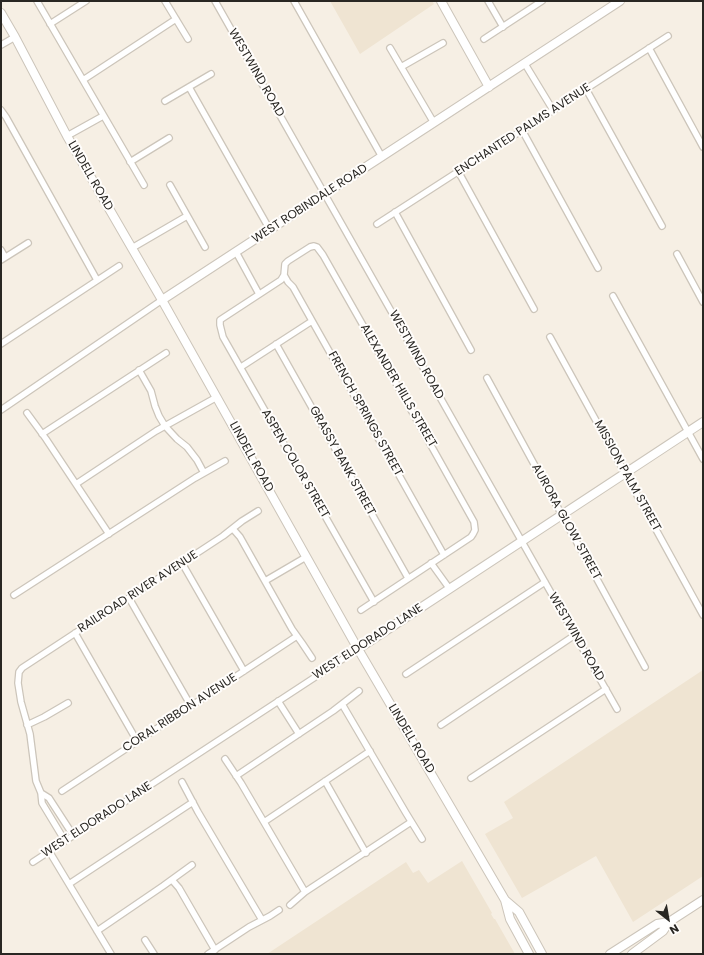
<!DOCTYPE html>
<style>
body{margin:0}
#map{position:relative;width:704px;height:955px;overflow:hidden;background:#f6efe4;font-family:Poppins,sans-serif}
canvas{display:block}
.frame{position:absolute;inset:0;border:2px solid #292723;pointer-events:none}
.north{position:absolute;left:648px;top:899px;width:40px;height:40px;-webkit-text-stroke:3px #fffdfb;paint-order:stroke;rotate:149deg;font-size:11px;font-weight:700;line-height:16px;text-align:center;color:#292723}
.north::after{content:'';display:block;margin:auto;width:14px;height:18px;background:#292723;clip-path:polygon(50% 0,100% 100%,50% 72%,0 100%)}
</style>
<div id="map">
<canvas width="704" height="955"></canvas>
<div class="frame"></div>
<div class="north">N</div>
</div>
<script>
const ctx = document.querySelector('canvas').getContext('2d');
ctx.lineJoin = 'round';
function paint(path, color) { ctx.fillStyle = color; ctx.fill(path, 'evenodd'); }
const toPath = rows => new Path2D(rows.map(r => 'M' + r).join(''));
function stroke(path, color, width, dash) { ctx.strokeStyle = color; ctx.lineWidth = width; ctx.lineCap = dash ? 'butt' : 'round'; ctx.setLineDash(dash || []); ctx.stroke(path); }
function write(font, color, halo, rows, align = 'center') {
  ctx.font = font + ' Poppins,sans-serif'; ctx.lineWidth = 4; ctx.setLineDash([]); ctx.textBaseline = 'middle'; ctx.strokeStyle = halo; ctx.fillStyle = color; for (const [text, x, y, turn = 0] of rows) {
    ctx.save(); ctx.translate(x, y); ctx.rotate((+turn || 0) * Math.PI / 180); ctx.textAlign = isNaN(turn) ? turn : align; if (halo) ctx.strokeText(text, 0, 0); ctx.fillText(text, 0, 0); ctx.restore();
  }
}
paint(toPath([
 [330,1,432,1,434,4,360,54],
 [703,670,703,876,633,922,596,856,522,898,485,834,513,818,504,802],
 [462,861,492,913,491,914,494,919,495,919,515,954,267,954,406,862,413,873,419,870,428,883]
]), '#efe4d2');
const street = toPath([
 [37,1,144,185],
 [165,1,188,39],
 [215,1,617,709],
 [294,1,382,157],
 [488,1,503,27],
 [50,24,86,1],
 [484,39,542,1],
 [1,45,15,37],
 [390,48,434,123],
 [649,48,703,147],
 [525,64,553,110],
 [401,67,443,43],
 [83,80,176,19],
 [189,87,270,230],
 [586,89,662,226],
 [165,101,211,74],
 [1,110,6,117,97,280],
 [522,130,598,268],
 [67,136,103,116],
 [130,162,169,138],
 [458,171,534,309],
 [170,185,205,247],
 [395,212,471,350],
 [377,224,668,36],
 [132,248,187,216],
 [1,250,5,257],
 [236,252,259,294],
 [677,254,703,302],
 [1,260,28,243],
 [284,275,288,282,293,287,444,555],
 [613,296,703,459],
 [550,337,703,615],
 [1,344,119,266],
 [276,344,408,578],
 [241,367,312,321],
 [139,370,151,391,155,406,159,416,165,426,177,439,187,447,197,460,204,473],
 [487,378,645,667],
 [1,410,162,300],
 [27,413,46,439,109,534],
 [42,434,166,353],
 [76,484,156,431,217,397],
 [233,529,240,537,292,629,302,643,312,658],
 [182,563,244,671],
 [431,563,449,588],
 [265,581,306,557],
 [14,595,195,478,225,461],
 [129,598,191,706],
 [361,610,471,537,473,534,475,530,474,522,401,392,323,255,317,247,314,246,310,247,288,261,285,264,284,275,281,280,223,318,220,320,220,325,223,337,374,602],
 [75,633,137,741],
 [406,674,545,582],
 [278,701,299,734],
 [342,704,406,813,422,839],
 [27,725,44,717,68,703],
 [441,725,575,635],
 [225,759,241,783,305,892],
 [236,776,333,711,359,691],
 [471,778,606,689],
 [325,781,366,853],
 [182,782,198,812,262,920],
 [62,791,297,636],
 [41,793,49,798,73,835],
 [264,822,370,751],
 [65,841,42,803,41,793,36,781,30,734,21,702,18,683,19,672,22,668,223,536,242,521,258,511],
 [49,851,111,954],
 [33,862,358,649],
 [172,880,179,888,215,950],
 [69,884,193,802],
 [290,905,305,892,411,822],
 [97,931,163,886,192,865],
 [145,940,154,954],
 [208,954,249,927,270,916,279,910]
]);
const secondary = toPath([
 [441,1,489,87],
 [1,13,15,37,67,136,162,300,358,649,505,900,510,919,529,954],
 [162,300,620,1],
 [358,649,703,422],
 [505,900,519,912,542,954],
 [610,954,657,924,669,922,703,900],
 [632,954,663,931,669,922]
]);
stroke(street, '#ccc5ba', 8);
stroke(secondary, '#ccc5ba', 10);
stroke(street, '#fff', 5.5);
stroke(secondary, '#fff', 8);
write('12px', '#292723', '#fffdfb', [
 ["WESTWIND ROAD",256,73,60],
 ["ENCHANTED PALMS AVENUE",523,130,-33],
 ["LINDELL ROAD",90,176,60],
 ["WEST ROBINDALE ROAD",310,204,-33],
 ["WESTWIND ROAD",416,355,61],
 ["ALEXANDER HILLS STREET",398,386,60],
 ["FRENCH SPRINGS STREET",365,414,61],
 ["LINDELL ROAD",251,457,61],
 ["GRASSY BANK STREET",342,461,61],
 ["ASPEN COLOR STREET",295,464,60],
 ["MISSION PALM STREET",627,476,61],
 ["AURORA GLOW STREET",566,522,61],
 ["RAILROAD RIVER AVENUE",138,592,-33],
 ["WESTWIND ROAD",576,637,60],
 ["WEST ELDORADO LANE",368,642,-33],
 ["CORAL RIBBON AVENUE",180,713,-33],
 ["LINDELL ROAD",411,739,59],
 ["WEST ELDORADO LANE",97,820,-33]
]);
</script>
